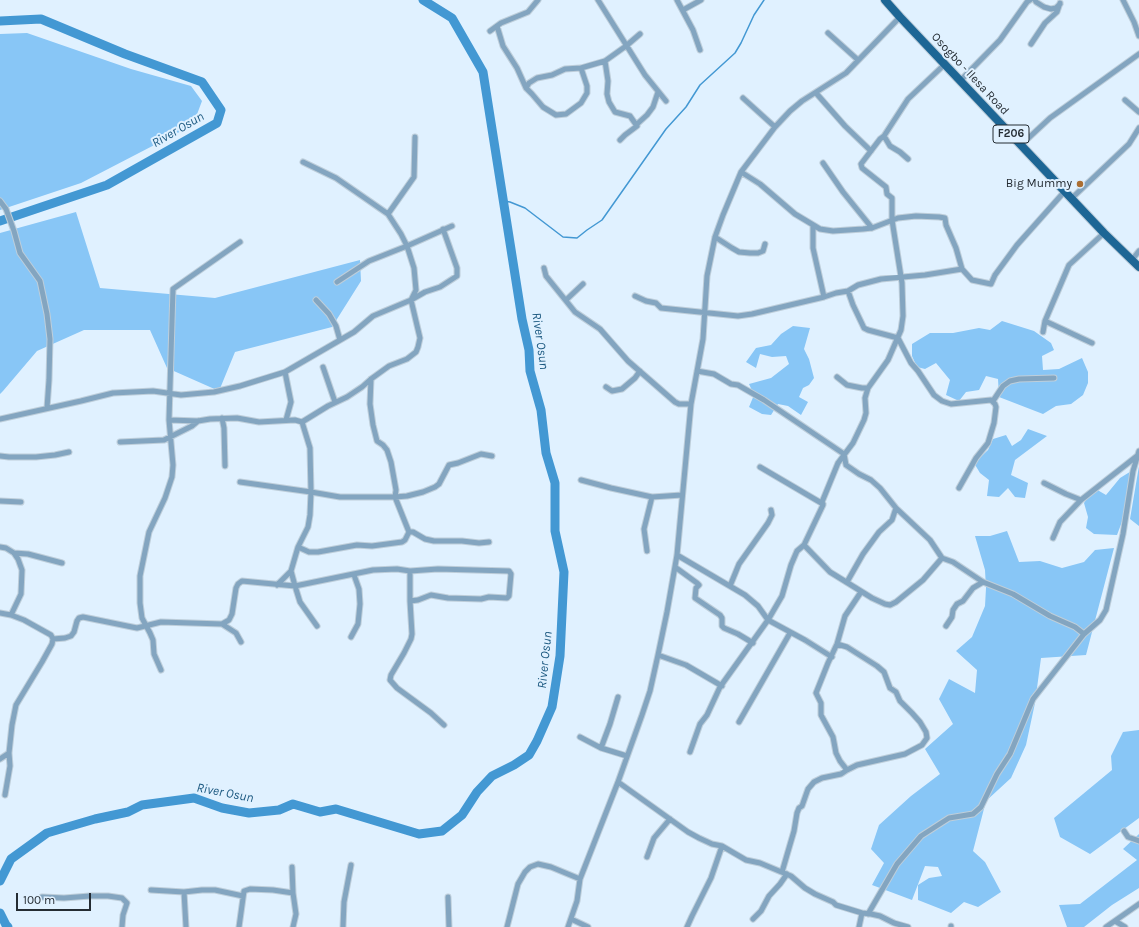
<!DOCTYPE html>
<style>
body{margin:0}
#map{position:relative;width:1139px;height:927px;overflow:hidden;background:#e0f1ff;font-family:Karla,sans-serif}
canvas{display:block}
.scale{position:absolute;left:16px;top:893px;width:75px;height:18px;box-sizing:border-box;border:2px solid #242c33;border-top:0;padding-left:5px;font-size:12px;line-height:14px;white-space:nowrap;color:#242c33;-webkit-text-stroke:3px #e0f1ff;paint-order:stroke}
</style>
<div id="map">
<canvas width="1139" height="927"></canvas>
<div class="scale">100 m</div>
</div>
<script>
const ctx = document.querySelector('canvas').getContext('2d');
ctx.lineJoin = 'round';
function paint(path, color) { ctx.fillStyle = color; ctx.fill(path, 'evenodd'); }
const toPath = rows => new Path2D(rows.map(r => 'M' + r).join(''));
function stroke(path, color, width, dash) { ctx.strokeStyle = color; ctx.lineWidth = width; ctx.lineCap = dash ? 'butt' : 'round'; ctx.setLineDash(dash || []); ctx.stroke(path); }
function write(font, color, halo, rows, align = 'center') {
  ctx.font = font + ' Karla,sans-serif'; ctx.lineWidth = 4; ctx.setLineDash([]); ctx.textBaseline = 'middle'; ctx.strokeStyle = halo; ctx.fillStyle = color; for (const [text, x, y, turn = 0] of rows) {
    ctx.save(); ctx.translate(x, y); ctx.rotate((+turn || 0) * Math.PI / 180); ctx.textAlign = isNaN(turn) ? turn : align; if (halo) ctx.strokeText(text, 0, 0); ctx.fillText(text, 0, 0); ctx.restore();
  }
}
paint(toPath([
 [27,33,131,69,191,86,202,101,193,125,81,183,0,210,0,34],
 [76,212,100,288,215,298,360,260,361,281,332,327,235,352,219,391,167,368,150,330,84,330,37,351,3,391,0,394,0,233],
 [1002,321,1034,331,1051,343,1054,350,1042,356,1043,370,1059,369,1082,358,1088,372,1088,383,1083,395,1071,404,1056,406,1043,414,999,397,998,379,986,376,979,390,966,392,959,401,946,395,950,380,936,363,925,369,917,367,912,356,912,344,930,333,953,333,979,328,990,330],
 [793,326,810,328,804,349,809,359,814,378,809,385,803,388,799,397,808,402,801,415,788,406,778,404,771,415,762,414,749,407,754,395,749,384,771,378,789,364,786,356,772,357,760,354,756,368,746,362,756,348,771,345,781,334],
 [1028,429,1047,436,1015,460,1011,475,1028,483,1025,498,1015,497,1008,488,999,497,987,496,989,480,980,473,974,463,988,450,993,439,1006,435,1012,446,1021,440],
 [1139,466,1139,526,1130,519],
 [1133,470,1126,511,1117,535,1094,534,1086,528,1088,517,1084,503,1094,488,1106,495,1120,478],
 [1007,531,1019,562,1040,561,1062,568,1084,562,1095,550,1114,548,1086,655,1041,658,1035,703,1026,745,1011,778,986,801,973,851,985,862,1001,892,978,907,964,902,951,913,918,900,918,885,929,878,942,876,938,867,925,866,912,900,872,885,884,863,871,849,879,825,911,796,940,774,925,749,953,724,939,699,949,679,975,693,977,670,956,651,972,637,985,606,986,588,985,570,975,536,990,536],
 [1139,730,1139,818,1090,854,1060,837,1054,818,1112,770,1111,756,1123,732],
 [1139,834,1139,888,1112,905,1084,927,1067,927,1059,905,1080,904,1137,860,1123,849]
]), '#88c6f6');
stroke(toPath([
 [503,201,510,202,525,208,563,237,577,238,587,230,602,220,666,129,686,107,700,85,735,53,741,43,754,15,764,0]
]), '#4398d3', 1.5);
stroke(toPath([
 [0,21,41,19,125,54,202,82,221,110,217,123,107,185,0,221],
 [0,881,11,859,47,833,95,819,128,812,142,805,194,798,222,808,249,813,279,810,293,804,320,812,336,809,419,834,442,831,462,815,477,792,492,776,514,765,529,755,537,741,552,707,560,656,564,572,555,531,555,483,546,453,541,410,530,371,529,350,522,319,483,72,452,18,423,0],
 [0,913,6,925,8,927]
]), '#4398d3', 9);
const street = toPath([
 [598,0,645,75,666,101],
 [677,0,693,30,700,50],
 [1035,0,1036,2,1044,7,1051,9,1056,8,1060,4],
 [1123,0,1134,22,1139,36],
 [683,10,701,0],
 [497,26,503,46,517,68,526,88],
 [490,31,501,23,528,12,538,0],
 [828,33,858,60],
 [1031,44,1045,23,1057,12,1060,3],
 [605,61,608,81,607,94,609,102,615,112,630,116,637,126,625,135,620,140],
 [581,68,587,86,587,93,581,103,566,114,556,115,543,107,532,94,526,88,529,83,537,78,552,75,565,69,581,68,605,61,626,46,640,34],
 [960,81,1000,40,1027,2,1030,0],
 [816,93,845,126,871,151],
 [743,98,775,127],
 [1125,100,1139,112],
 [636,125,647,115,653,107,658,92],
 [884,136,890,146,900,152,908,159],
 [1021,145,1050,118,1139,54],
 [823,163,843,192,872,228],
 [741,172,760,184,795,214,820,229,833,231,863,229,872,228,898,218,916,216,939,217,945,218,946,225,956,248,962,269,972,280,991,284,995,275,1017,245,1065,191],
 [1072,198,1129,144,1139,128],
 [0,201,6,209,14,231,20,253,40,281,47,314,50,339,49,380,47,408],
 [388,214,414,177,415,137],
 [813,225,813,248,824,297],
 [715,237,732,248,739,252,750,253,758,253,763,251,765,244],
 [1132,260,1139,251],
 [544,268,546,276,575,312,600,329,628,361,675,402,679,404,691,404],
 [337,282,369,261,407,246,452,226],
 [848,291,853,305,864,328,868,330,898,338,911,363,918,371,934,395,942,401,951,404,991,400,995,404,996,407,994,423,988,443,976,458,959,488],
 [635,296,646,301,656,303,661,308,738,316,752,314,824,297,836,293,848,291,858,285,881,279,925,275,962,269],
 [316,300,329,314,336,326,340,340],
 [566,300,583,284],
 [1045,321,1092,343],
 [1043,332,1045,321,1069,265,1104,233],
 [323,367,335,402],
 [697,371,714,374,731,384,738,385,764,400,844,454,846,465,859,474,871,480,880,488,896,508,930,540,942,558,953,562,983,582,1013,594,1050,616,1075,627,1084,634],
 [285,372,291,402,286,420],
 [837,377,847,385,862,388,868,388],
 [606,387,612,391,622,389,635,378,640,371],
 [993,401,1003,386,1010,381,1019,379,1054,378],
 [222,418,224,428,225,466],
 [0,419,81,401,113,393,153,391,181,395,214,392,240,386,285,372,354,332,373,316,411,300,416,290,414,268,407,246,401,234,388,214,336,178,303,162],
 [302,422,328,406,347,397,362,387,371,379,389,366,407,359,416,352,418,347,420,338,411,300,425,292,440,287,457,276,457,268,443,229],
 [120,442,164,440,192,426,198,421],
 [0,456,9,457,36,457,55,455,69,452],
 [760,467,823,504],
 [581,480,611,488,652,497,682,495],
 [240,482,311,492,340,497,395,497,396,490,391,462,387,450,383,445,377,441,373,425,370,404,371,379],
 [1044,483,1066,494,1081,500],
 [0,501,21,502],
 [409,532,395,497,407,496,423,492,435,487,439,484,449,465,458,463,481,454,492,456],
 [1053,538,1060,522,1081,500,1137,456],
 [804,545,830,572,872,598,885,604,890,605,896,602,923,580,942,558],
 [0,547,6,548,14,553,18,559,22,570,21,594,11,615],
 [298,547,309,552,318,552,357,545,372,546,402,542,405,540,409,532,413,532,425,539,434,541,462,541,479,543,489,542],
 [647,551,644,529,652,497],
 [14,553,28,554,62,563],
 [677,555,745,595,758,606,768,620,805,640,832,657],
 [675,567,697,583,699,585,696,588,695,598,720,615,722,618,722,626,724,628,738,634,753,643],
 [847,582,863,554,879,532,892,520,896,508],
 [277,585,291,571],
 [730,586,739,564,768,523,772,515,771,510],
 [410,601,412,634,411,639,404,653,391,675,390,680,397,688,431,713,444,725],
 [0,613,11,615,24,620,51,635,53,639,52,644,42,662,16,705,12,725,9,753,0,759],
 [222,624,236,633,241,642],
 [317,626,300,602,295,586,373,570,397,569,410,571,410,601,418,600,431,595,448,598,481,599,489,597,507,598,509,596,511,574,509,571,438,569,410,571],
 [946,626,952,617,953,610,957,604,963,601,973,588,983,582],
 [351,637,358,624,360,604,359,589,354,575],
 [53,639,65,638,71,636,74,632,77,621,79,618,83,617,137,628,161,622,222,624,229,620,232,614,236,588,238,584,242,581,295,586,291,571,298,547,308,527,310,515,311,492,310,448,302,422,295,420,259,422,237,418,210,419,198,421,169,420,173,289,240,242],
 [658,655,686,665,722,686],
 [161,670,154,654,153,640,150,633,142,618,140,603,140,576,149,532,165,498,172,477,173,465,169,420],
 [739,722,790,633],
 [580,737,601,748,627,756],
 [601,748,610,724,618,697],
 [690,752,700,724,707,715,720,687,768,620,782,596,791,565,797,551,804,545,823,505,822,502,838,463,853,443,864,420,866,413,865,398,868,388,888,360,901,330,903,316,902,283,892,220,892,198,887,194,886,187,862,168,861,164,880,139,884,136,908,99,945,64],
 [847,770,840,761,836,753,833,737,821,715,821,703,816,693,828,663,837,644,845,616,861,592],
 [618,782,688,832,699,838,712,844,722,846,746,860,760,863,791,876,805,888,815,894,833,902,836,905,862,913,871,914,880,916,894,923,908,927],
 [5,795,10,766,9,753],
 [1124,831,1128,837,1139,841],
 [647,857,654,838,670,819],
 [292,867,293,893,296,914,293,927],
 [782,872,794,831,797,813,799,808,802,806,808,789,814,782,822,778,841,774,847,770,857,765,905,754,922,745,927,738,926,732,920,722,912,713,900,701,896,692,890,688,884,672,877,666,847,647,837,644],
 [151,890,184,892],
 [42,897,64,898,90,896,108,896,122,898,127,903,123,915,122,927],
 [448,897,449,927],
 [868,914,897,864,921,836,949,818,973,814,981,807,997,774,1010,754,1033,699,1084,634,1100,620,1106,610,1123,534,1133,471,1139,451],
 [571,919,588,927],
 [753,919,761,911,769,896,780,884,787,874],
 [1115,921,1125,927],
 [951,926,951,927],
 [186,927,184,892,202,890,215,890,243,896],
 [239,927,244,891,250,889,273,890,293,893],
 [343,927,344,902,351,865],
 [507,927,518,884,525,872,530,867,538,864,551,867,580,879],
 [568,927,577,901,580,879,618,782,642,715,650,691,658,655,667,612,677,555,691,404,703,339,707,276,715,237,723,215,741,172,775,127,790,111,802,101,846,73,900,17],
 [687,927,692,916,711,878,722,846],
 [859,927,862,913],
 [1106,927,1139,904]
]);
const primary = toPath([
 [885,0,900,17,1104,233,1139,267]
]);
stroke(street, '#beceda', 7);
stroke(primary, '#beceda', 10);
stroke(street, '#83a5c0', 5);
stroke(primary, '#1d6695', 8);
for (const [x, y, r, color] of [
 [1080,184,4,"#ab6e32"]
]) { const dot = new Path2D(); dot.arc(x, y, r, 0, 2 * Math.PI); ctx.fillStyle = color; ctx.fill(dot); stroke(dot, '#e0f1ff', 1.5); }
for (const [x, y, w] of [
 [1011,134,36]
]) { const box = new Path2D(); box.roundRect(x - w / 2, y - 9, w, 18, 3); ctx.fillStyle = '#e0f1ff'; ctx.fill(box); stroke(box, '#242c33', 1); }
write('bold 11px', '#242c33', null, [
 ["F206",1011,134]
]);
write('12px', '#242c33', '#e0f1ff', [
 ["Osogbo - Ilesa Road",970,74,47]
]);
write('12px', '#242c33', '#e0f1ff', [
 ["Big Mummy",1072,184]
], 'right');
write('italic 13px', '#1c5981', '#e0f1ff', [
 ["River Osun",178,130,-30],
 ["River Osun",540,341,82],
 ["River Osun",545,660,-84],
 ["River Osun",225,793,11]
]);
</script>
